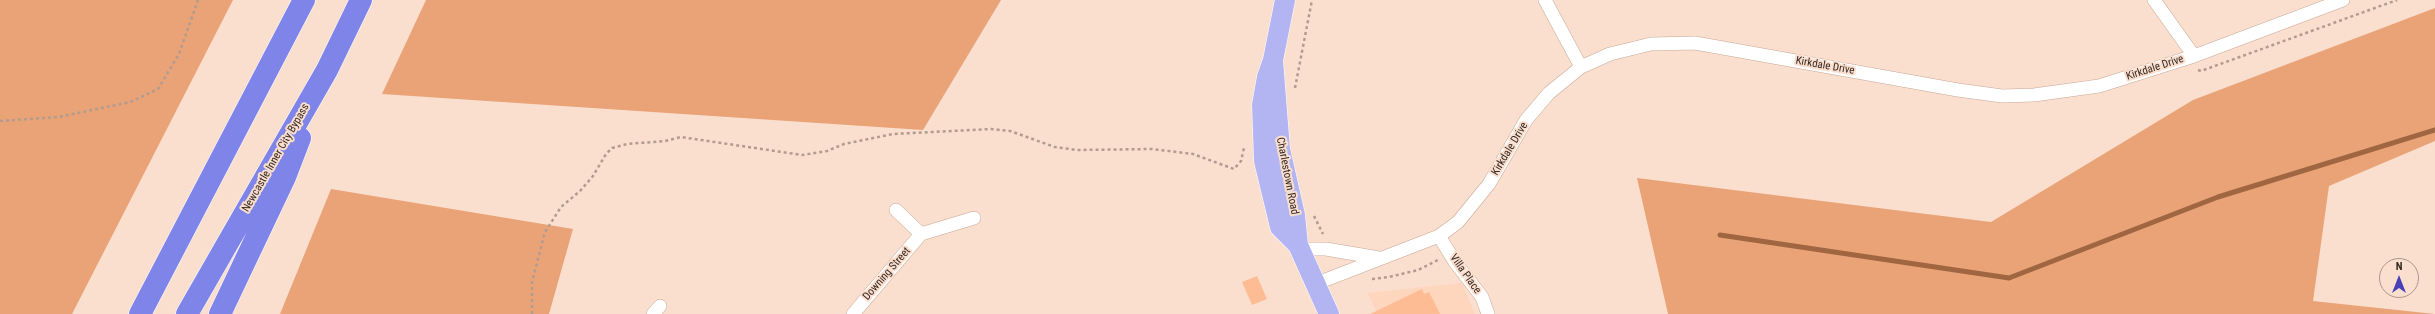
<!DOCTYPE html>
<style>
body{margin:0}
#map{position:relative;width:2435px;height:314px;overflow:hidden;background:#fadfcf;font-family:"Roboto Condensed",sans-serif}
canvas{display:block}
.north{position:absolute;left:2379px;top:258px;width:40px;height:40px;box-sizing:border-box;background:#fadfcf;border:1px solid #ab9689;border-radius:50%;rotate:0deg;font-size:11px;font-weight:700;line-height:16px;text-align:center;color:#342820}
.north::after{content:'';display:block;margin:auto;width:14px;height:18px;background:#4740b6;clip-path:polygon(50% 0,100% 100%,50% 72%,0 100%)}
</style>
<div id="map">
<canvas width="2435" height="314"></canvas>
<div class="north">N</div>
</div>
<script>
const ctx = document.querySelector('canvas').getContext('2d');
ctx.lineJoin = 'round';
function paint(path, color) { ctx.fillStyle = color; ctx.fill(path, 'evenodd'); }
const toPath = rows => new Path2D(rows.map(r => 'M' + r).join(''));
function stroke(path, color, width, dash) { ctx.strokeStyle = color; ctx.lineWidth = width; ctx.lineCap = dash ? 'butt' : 'round'; ctx.setLineDash(dash || []); ctx.stroke(path); }
function write(font, color, halo, rows, align = 'center') {
  ctx.font = font + ' "Roboto Condensed",sans-serif'; ctx.lineWidth = 4; ctx.setLineDash([]); ctx.textBaseline = 'middle'; ctx.strokeStyle = halo; ctx.fillStyle = color; for (const [text, x, y, turn = 0] of rows) {
    ctx.save(); ctx.translate(x, y); ctx.rotate((+turn || 0) * Math.PI / 180); ctx.textAlign = isNaN(turn) ? turn : align; if (halo) ctx.strokeText(text, 0, 0); ctx.fillText(text, 0, 0); ctx.restore();
  }
}
paint(toPath([
 [1462,283,1475,314,1378,314,1367,293]
]), '#fed5bd');
paint(toPath([
 [0,0,233,0,72,314,0,314],
 [426,0,1001,0,923,130,382,94],
 [2435,8,2435,141,2329,186,2313,301,2435,314,1668,314,1637,178,1991,222,2193,100],
 [331,189,573,229,549,314,280,314]
]), '#eaa377');
stroke(toPath([
 [1720,235,2009,278,2218,197,2435,130]
]), '#9f6641', 5);
paint(toPath([
 [1257,276,1267,299,1252,305,1242,282],
 [1422,289,1424,294,1429,292,1440,314,1370,314]
]), '#fdbc94');
const minor = toPath([
 [1545,0,1581,67],
 [2154,0,2194,56],
 [896,210,921,234],
 [1439,236,1455,262,1482,297,1488,314],
 [1300,249,1326,249,1379,258],
 [1315,284,1439,236,1458,222,1489,184,1526,120,1549,93,1581,67,1610,54,1651,44,1695,43,1958,90,2002,96,2034,95,2099,86,2194,56,2343,0],
 [653,314,660,306],
 [853,314,921,234,974,218]
]);
const primary = toPath([
 [1285,0,1273,60,1267,77,1262,105,1264,161,1280,227,1298,245],
 [1273,60,1280,149,1295,215,1298,245,1329,314]
]);
const motorway = toPath([
 [140,314,304,0],
 [187,314,327,70,361,0],
 [220,314,285,177,300,138]
]);
stroke(minor, '#c7a794', 14);
stroke(primary, '#fff', 21);
stroke(motorway, '#fff', 23);
stroke(toPath([
 [2198,70,2201,71,2397,0],
 [1295,88,1312,0],
 [0,121,59,117,130,102,158,89,179,54,198,0],
 [1314,216,1323,234],
 [1372,279,1389,277,1418,270,1438,260],
 [532,314,532,282,545,232,561,207,580,191,593,176,606,154,612,148,627,144,665,141,681,137,802,155,827,151,844,144,893,134,991,129,1010,131,1055,147,1077,150,1152,149,1193,154,1234,169,1241,161,1244,148]
]), '#b29c8f', 2.5, [3, 3]);
stroke(minor, '#fff', 13);
stroke(primary, '#b2b5f1', 20);
stroke(motorway, '#7e84e8', 22);
write('11px', '#342820', '#fadfcf', [
 ["Kirkdale Drive",1825,66,10],
 ["Kirkdale Drive",2155,68,-18],
 ["Kirkdale Drive",1510,149,-59],
 ["Newcastle Inner City Bypass",276,158,-60],
 ["Charlestown Road",1287,176,79],
 ["Downing Street",887,274,-49],
 ["Villa Place",1465,274,55]
]);
</script>
